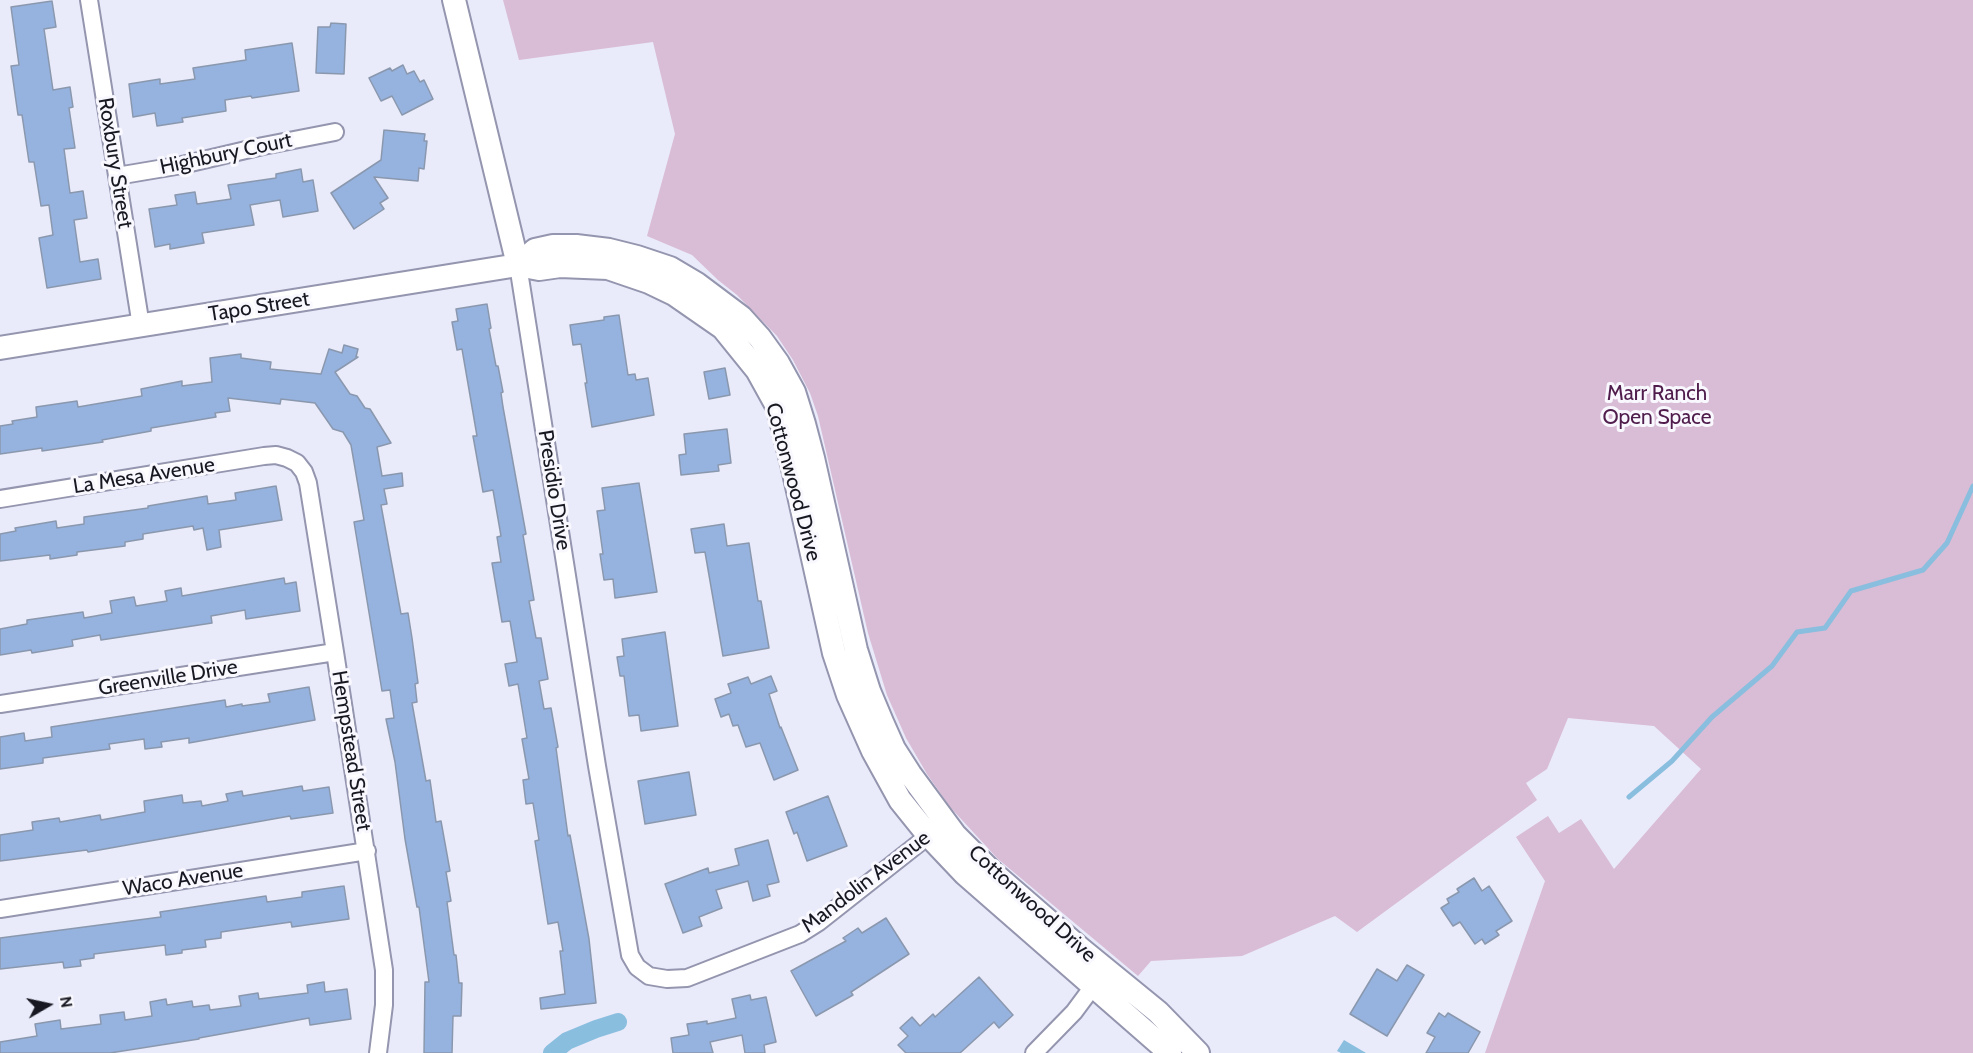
<!DOCTYPE html>
<style>
body{margin:0}
#map{position:relative;width:1973px;height:1053px;overflow:hidden;background:#e9eafa;font-family:Cabin,sans-serif}
canvas{display:block}
.north{position:absolute;left:18px;top:975px;width:60px;height:60px;-webkit-text-stroke:4px #f8f8fe;paint-order:stroke;rotate:81deg;font-size:16px;font-weight:700;line-height:24px;text-align:center;color:#171821}
.north::after{content:'';display:block;margin:auto;width:21px;height:27px;background:#171821;clip-path:polygon(50% 0,100% 100%,50% 72%,0 100%)}
</style>
<div id="map">
<canvas width="1973" height="1053"></canvas>
<div class="north">N</div>
</div>
<script>
const ctx = document.querySelector('canvas').getContext('2d');
ctx.lineJoin = 'round';
function paint(path, color) { ctx.fillStyle = color; ctx.fill(path, 'evenodd'); }
const toPath = rows => new Path2D(rows.map(r => 'M' + r).join(''));
function stroke(path, color, width, dash) { ctx.strokeStyle = color; ctx.lineWidth = width; ctx.lineCap = dash ? 'butt' : 'round'; ctx.setLineDash(dash || []); ctx.stroke(path); }
function write(font, color, halo, rows, align = 'center') {
  ctx.font = font + ' Cabin,sans-serif'; ctx.lineWidth = 6; ctx.setLineDash([]); ctx.textBaseline = 'middle'; ctx.strokeStyle = halo; ctx.fillStyle = color; for (const [text, x, y, turn = 0] of rows) {
    ctx.save(); ctx.translate(x, y); ctx.rotate((+turn || 0) * Math.PI / 180); ctx.textAlign = isNaN(turn) ? turn : align; if (halo) ctx.strokeText(text, 0, 0); ctx.fillText(text, 0, 0); ctx.restore();
  }
}
paint(toPath([
 [503,0,1973,0,1973,1053,1485,1053,1545,881,1516,837,1548,816,1559,833,1581,819,1614,869,1701,769,1654,726,1568,718,1547,769,1526,783,1537,800,1357,932,1335,916,1242,956,1151,961,1138,976,998,859,950,807,927,774,906,738,887,695,868,633,818,416,810,393,793,360,777,336,737,295,718,280,692,255,647,236,675,134,653,42,519,60]
]), '#d9bcd5');
paint(toPath([
 [1344,1040,1366,1053,1341,1053,1337,1051]
]), '#89bede');
stroke(toPath([
 [1629,797,1672,761,1712,717,1772,666,1797,632,1825,628,1851,591,1923,570,1947,543,1973,486]
]), '#89bede', 5);
stroke(toPath([
 [552,1053,567,1041,596,1029,618,1022]
]), '#89bede', 18);
const building = toPath([
 [52,1,56,27,44,29,53,90,70,87,73,107,69,108,75,148,64,149,70,193,83,191,87,218,74,220,80,262,98,259,101,279,47,288,39,238,53,235,49,205,41,206,34,162,29,162,22,115,18,115,11,66,19,65,11,7,52,1],
 [331,23,346,24,344,74,316,73,318,27,330,27,331,23],
 [292,43,299,91,252,98,251,96,225,100,226,111,182,118,183,122,157,126,155,113,133,117,129,84,160,79,160,84,195,79,193,68,246,60,245,50,292,43],
 [403,65,407,74,414,71,420,82,424,80,433,99,402,115,392,96,381,101,369,78,390,68,392,71,403,65],
 [384,130,425,134,424,141,427,141,424,169,419,168,418,181,374,177,388,198,380,203,384,209,354,229,331,193,381,160,384,130],
 [301,169,303,182,313,180,318,211,283,217,280,200,250,205,254,225,202,233,204,243,170,249,170,244,155,247,149,209,177,205,175,195,195,192,197,204,231,199,228,185,276,178,276,174,301,169],
 [487,304,491,328,489,329,496,366,498,366,503,392,501,393,503,407,526,534,523,535,534,600,529,601,536,638,541,638,548,679,539,681,544,709,551,708,558,747,556,748,568,836,570,835,589,939,596,1003,541,1009,540,998,565,994,560,951,563,951,558,922,548,924,535,841,539,840,533,803,526,804,523,780,529,779,522,739,527,738,518,684,509,686,505,664,517,662,510,621,502,622,492,563,501,562,497,537,501,536,493,490,483,492,473,436,477,436,462,349,457,350,452,322,458,321,456,309,487,304],
 [619,315,628,375,635,374,636,380,648,378,654,415,592,427,585,383,587,383,581,344,573,345,570,325,604,320,604,317,619,315],
 [344,345,358,349,356,357,358,357,335,372,350,394,357,396,365,408,370,409,391,443,377,447,382,476,402,473,403,486,384,489,387,504,381,505,401,614,408,613,412,638,418,683,415,684,417,702,412,703,426,781,430,780,436,822,441,821,450,871,446,872,451,901,447,902,454,955,456,955,459,983,462,983,461,1016,453,1016,452,1053,424,1053,425,982,429,982,419,907,417,907,405,839,395,762,386,719,394,718,390,690,382,691,354,522,364,520,351,445,343,432,333,429,315,403,281,399,280,404,228,398,230,411,215,413,216,417,151,428,151,431,102,440,103,442,42,451,42,448,0,454,0,426,13,424,12,421,37,417,36,407,77,401,78,407,142,396,141,389,182,381,182,386,212,382,210,358,241,354,241,358,271,362,270,369,321,374,329,349,342,353,344,345],
 [725,368,730,395,709,399,704,372,725,368],
 [727,429,731,463,718,465,719,471,681,475,679,455,686,454,684,434,727,429],
 [639,483,657,592,615,598,613,579,604,580,600,554,603,554,597,511,605,510,602,488,639,483],
 [276,486,282,520,219,530,221,547,207,550,203,528,194,530,193,526,143,534,143,539,125,542,125,546,77,552,77,555,50,559,50,555,0,561,0,534,16,531,15,528,56,521,57,528,84,524,84,517,148,508,148,506,207,496,208,504,236,500,235,493,276,486],
 [724,524,727,546,749,543,758,601,761,601,769,648,723,656,705,552,695,553,691,529,724,524],
 [284,578,285,584,296,582,300,611,246,619,245,610,211,616,212,623,101,640,100,635,72,640,73,646,32,653,31,650,0,655,0,629,27,624,27,620,83,612,84,618,112,613,110,601,134,597,136,606,167,601,165,591,181,588,182,596,284,578],
 [665,632,678,726,641,731,639,715,629,716,624,676,620,676,617,657,624,656,622,639,665,632],
 [771,676,777,691,769,694,780,728,781,727,798,770,774,780,760,743,746,747,738,725,733,726,729,714,721,717,715,699,731,693,728,684,748,677,751,684,771,676],
 [309,687,315,720,189,743,189,738,161,742,162,747,145,749,144,739,109,744,110,749,43,758,43,763,0,769,0,737,24,733,25,741,52,737,51,727,225,700,226,707,242,704,242,706,270,702,268,694,309,687],
 [689,772,696,815,645,824,638,781,689,772],
 [302,786,303,791,329,787,333,813,291,819,290,816,88,852,87,850,0,861,0,835,33,830,32,822,59,818,60,822,100,815,101,820,145,812,144,801,182,795,183,803,201,801,202,806,228,801,226,794,242,791,243,796,302,786],
 [828,796,847,846,807,861,797,832,794,834,786,812,828,796],
 [768,840,779,882,767,885,770,896,753,901,748,881,716,890,722,908,699,917,702,926,683,933,665,884,708,868,709,873,739,865,735,849,768,840],
 [1474,878,1482,891,1489,886,1512,921,1496,931,1499,935,1485,944,1482,939,1475,944,1460,922,1453,926,1441,908,1449,903,1447,899,1459,892,1457,889,1474,878],
 [344,886,349,919,292,927,291,922,221,932,221,938,205,940,206,947,182,950,182,953,166,955,165,945,94,954,94,958,80,960,81,966,64,968,63,962,0,969,0,938,161,917,160,912,266,896,267,902,302,897,302,892,344,886],
 [886,918,909,954,851,992,853,995,816,1016,791,971,846,941,843,938,858,928,862,933,886,918],
 [1407,965,1424,975,1387,1036,1350,1014,1377,969,1397,981,1407,965],
 [979,977,1013,1015,999,1028,994,1022,960,1053,906,1053,898,1045,908,1036,900,1028,912,1017,920,1026,933,1014,935,1017,979,977],
 [324,982,325,992,347,989,351,1019,310,1025,309,1018,199,1038,199,1039,110,1053,0,1053,0,1042,37,1036,35,1024,60,1020,61,1029,101,1024,100,1015,124,1012,125,1020,152,1016,150,1002,166,999,167,1005,192,1001,193,1007,209,1005,210,1010,241,1006,239,996,258,993,259,999,308,993,307,985,324,982],
 [750,995,751,1000,766,997,776,1042,764,1045,765,1053,745,1053,742,1035,710,1042,713,1053,673,1053,671,1038,689,1035,687,1024,707,1021,707,1024,736,1018,732,999,750,995],
 [1439,1013,1445,1017,1448,1013,1480,1032,1468,1053,1426,1053,1435,1037,1427,1033,1439,1013]
]);
paint(building, '#96b2df');
stroke(building, '#8a98ae', 1.5);
const street = toPath([
 [89,0,141,326],
 [117,176,182,165,263,146,335,132],
 [518,265,597,766,630,955,637,967,649,976,667,979,687,978,800,934,819,922,937,829],
 [0,499,264,456,276,455,287,458,297,463,304,472,308,483,335,652,384,970,384,1005,378,1053],
 [0,704,335,652],
 [0,909,367,851],
 [1034,1053,1074,1012,1100,977]
]);
const secondary = toPath([
 [454,0,518,265],
 [518,265,535,250,553,246,576,246,609,250,637,257,670,268,697,284,741,317,760,338,778,363,794,392,804,424,813,458,856,650,869,691,882,722,894,749,910,774,955,835,993,873,1082,950,1158,1012,1198,1053],
 [0,348,518,265,539,269,560,266,608,268,649,282,674,294,723,328,757,370,778,408,792,464,834,653,848,695,873,751,900,800,929,836,965,874,1170,1053]
]);
stroke(street, '#9495ae', 20);
stroke(secondary, '#9495ae', 26);
stroke(street, '#fff', 16);
stroke(secondary, '#fff', 22);
write('21px', '#171821', '#f8f8fe', [
 ["Highbury Court",226,154,-12],
 ["Roxbury Street",115,163,81],
 ["Tapo Street",259,307,-9],
 ["La Mesa Avenue",144,476,-9],
 ["Cottonwood Drive",793,482,75],
 ["Presidio Drive",554,490,81],
 ["Greenville Drive",168,678,-9],
 ["Hempstead Street",351,751,81],
 ["Waco Avenue",183,880,-9],
 ["Mandolin Avenue",866,882,-37],
 ["Cottonwood Drive",1032,904,42]
]);
write('21px', '#4f1c4c', '#f8f8fe', [
 ["Marr Ranch",1657,394],
 ["Open Space",1657,418]
]);
</script>
